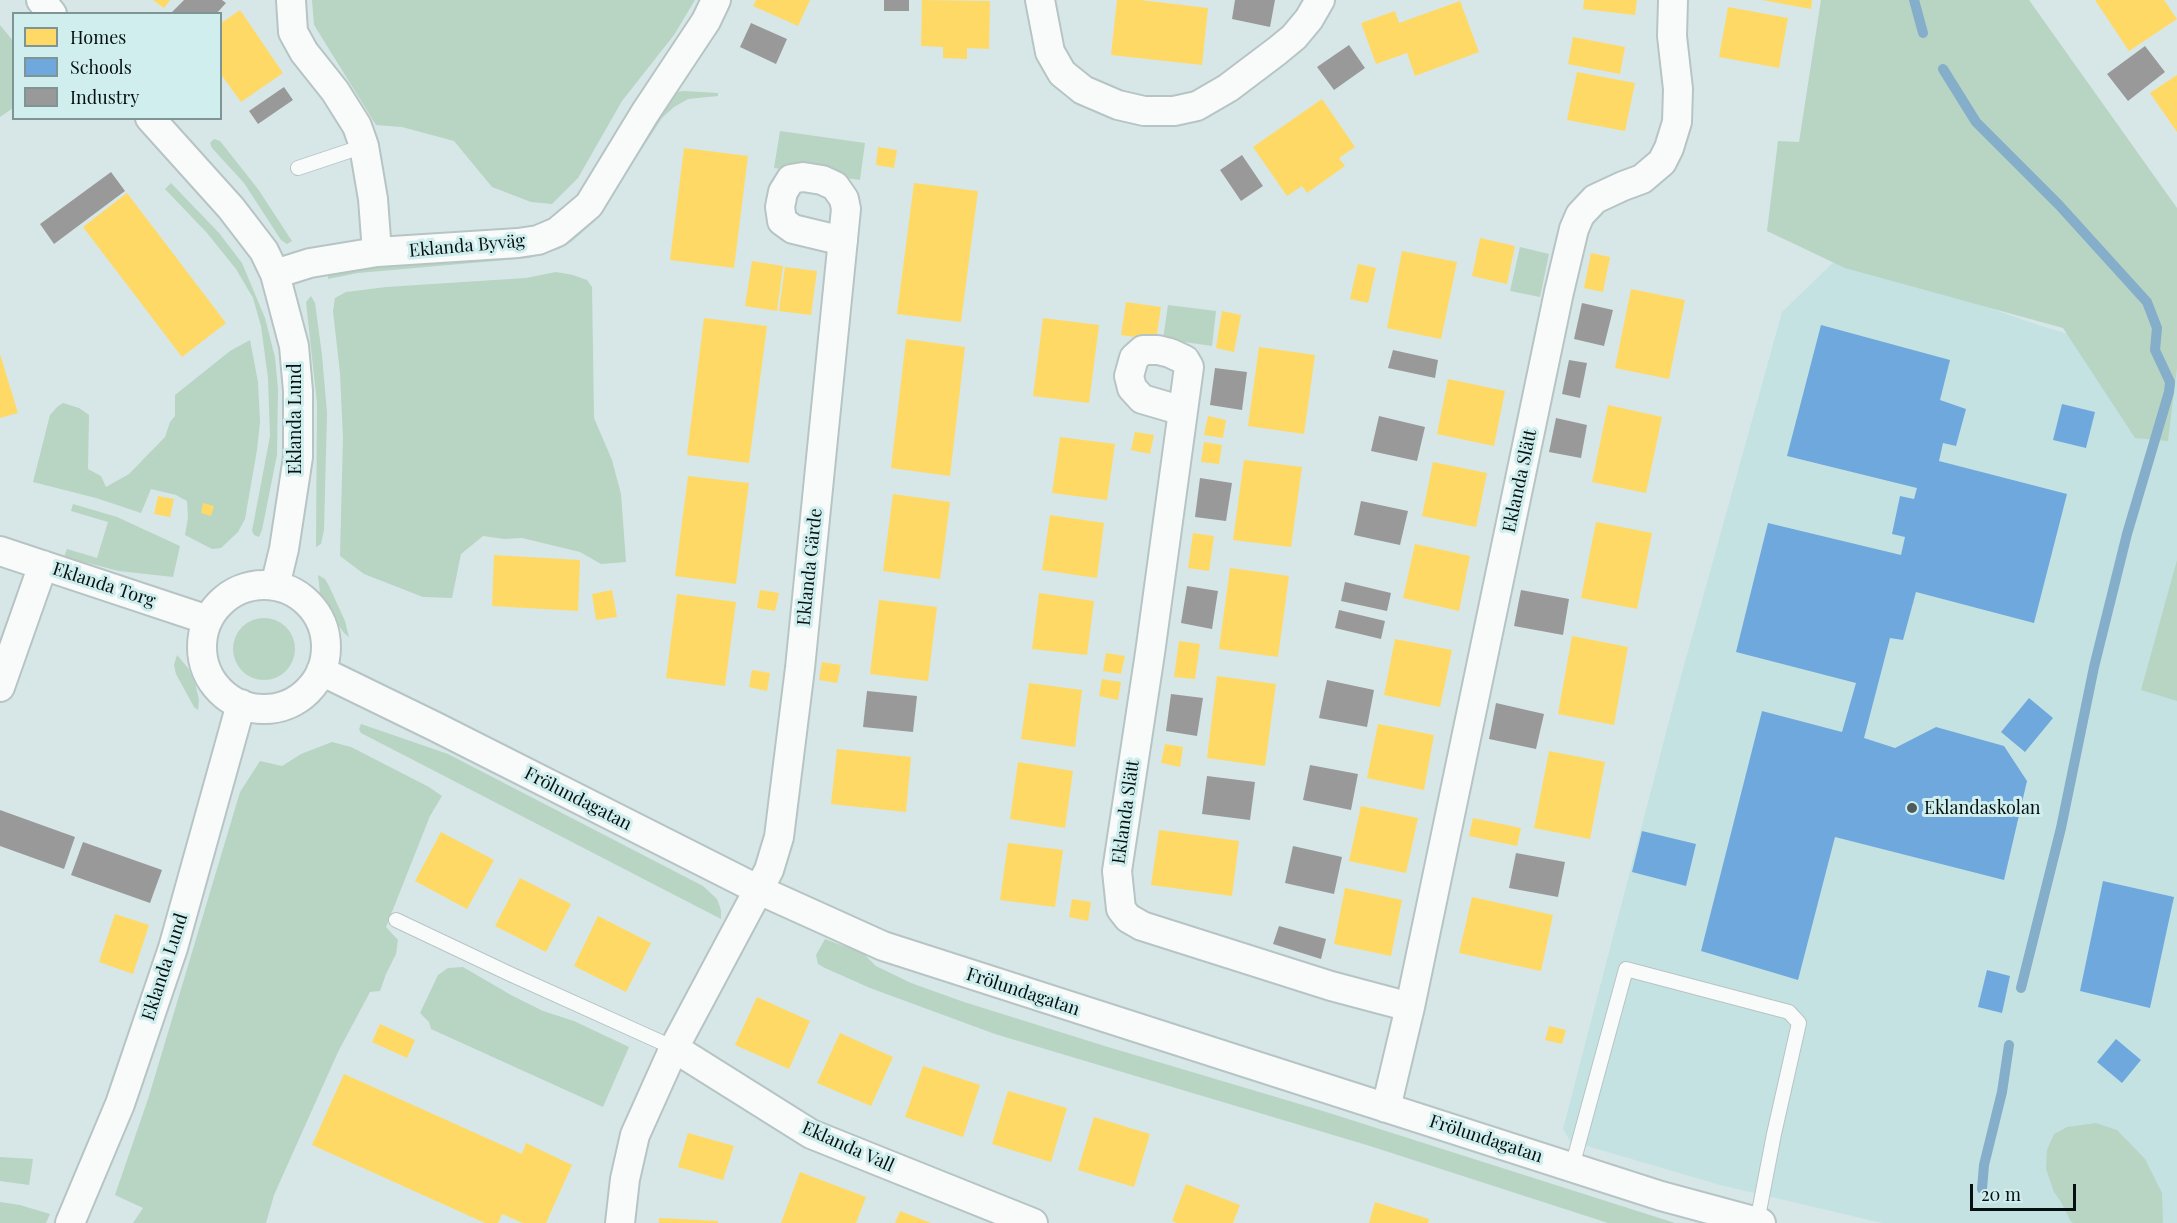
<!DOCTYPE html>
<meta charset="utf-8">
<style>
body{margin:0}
#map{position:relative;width:2177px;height:1223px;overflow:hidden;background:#d7e7e7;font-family:"Playfair Display",serif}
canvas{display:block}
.legend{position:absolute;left:12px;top:12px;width:210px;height:108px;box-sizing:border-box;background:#d0eeee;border:2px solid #7f9595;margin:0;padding:8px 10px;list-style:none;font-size:18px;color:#061010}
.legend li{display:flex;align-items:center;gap:12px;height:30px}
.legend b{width:30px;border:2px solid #7f9595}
.scale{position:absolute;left:1970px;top:1184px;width:106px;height:27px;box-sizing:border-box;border:3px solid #061010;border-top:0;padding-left:8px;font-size:18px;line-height:21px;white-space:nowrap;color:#061010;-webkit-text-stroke:4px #d0eeee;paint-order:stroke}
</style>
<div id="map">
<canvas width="2177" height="1223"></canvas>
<ul class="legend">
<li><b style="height:16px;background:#ffd966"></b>Homes</li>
<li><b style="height:16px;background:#6fa8dc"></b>Schools</li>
<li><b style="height:16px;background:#999"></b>Industry</li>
</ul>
<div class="scale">20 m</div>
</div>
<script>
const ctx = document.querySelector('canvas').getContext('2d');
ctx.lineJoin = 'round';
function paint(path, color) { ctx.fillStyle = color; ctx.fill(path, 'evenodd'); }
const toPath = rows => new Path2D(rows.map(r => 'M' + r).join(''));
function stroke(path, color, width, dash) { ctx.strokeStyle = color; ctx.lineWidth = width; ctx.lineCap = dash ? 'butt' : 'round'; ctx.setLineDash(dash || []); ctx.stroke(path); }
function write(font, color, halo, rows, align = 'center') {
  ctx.font = font + ' "Playfair Display",serif'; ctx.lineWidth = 6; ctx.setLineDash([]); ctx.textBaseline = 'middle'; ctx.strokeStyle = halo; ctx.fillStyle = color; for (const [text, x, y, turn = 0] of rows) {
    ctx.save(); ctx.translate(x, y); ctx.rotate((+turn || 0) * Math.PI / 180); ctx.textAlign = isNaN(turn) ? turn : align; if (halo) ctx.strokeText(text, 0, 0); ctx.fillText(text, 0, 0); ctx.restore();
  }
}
paint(toPath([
 [1845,251,1948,293,2035,324,2125,351,2177,354,2177,1223,1882,1223,1720,1185,1570,1141,1563,1129,1675,698,1782,312]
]), '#c5e2e2');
paint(toPath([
 [312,0,695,0,674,35,622,101,578,178,552,204,531,202,492,187,454,141,402,127,376,125,314,25],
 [1821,0,2029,0,2177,208,2177,368,2168,441,2135,438,2063,328,1845,268,1767,231,1778,141,1799,142],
 [0,25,14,42,13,108,0,117],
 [684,91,718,93,718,96,688,99,674,107,662,118,595,221,571,242,559,249,529,258,358,273,328,279,328,274,381,266,540,250,675,92],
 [780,131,865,143,860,180,774,168],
 [214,139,220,141,258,189,292,241,287,244,281,240,244,183,212,148,210,143],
 [171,183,219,233,242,263,265,318,275,357,278,389,277,455,262,530,259,537,254,535,252,531,270,436,268,378,261,326,253,298,236,269,207,233,165,189],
 [1520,247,1549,254,1540,297,1510,291],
 [556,272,573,275,587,280,592,287,594,418,612,460,621,494,626,562,601,564,580,552,522,538,504,539,483,536,461,554,452,598,423,597,364,574,340,556,343,438,340,373,333,311,335,298,346,292,386,287,526,278],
 [311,296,315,303,322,355,327,413,324,530,321,544,316,547,317,403,306,302],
 [1168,305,1216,311,1212,346,1163,339],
 [250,340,258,382,260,422,257,450,245,519,238,532,221,548,212,549,185,535,188,518,187,501,176,495,151,489,141,513,96,498,33,482,50,415,57,407,63,403,79,408,89,415,88,469,101,476,106,487,129,474,165,437,170,422,175,416,175,395,230,351],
 [73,504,117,517,180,546,173,577,119,571,64,557,67,549,97,558,108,522,71,511],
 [2177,560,2177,701,2141,690],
 [318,575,325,579,329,586,345,621,349,637,344,633,326,608,320,593],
 '233 649a31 31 0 1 1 62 0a31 31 0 1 1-62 0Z',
 [177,655,188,668,195,682,199,700,198,710,194,707,176,674,174,665],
 [361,724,448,754,703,886,717,899,721,910,721,919,361,733,359,729],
 [332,742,351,747,429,787,442,796,430,816,386,927,398,940,396,954,386,974,380,991,370,992,338,1052,274,1195,266,1223,133,1223,143,1208,115,1195,149,1096,240,792,260,761,282,766,301,754],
 [825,939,863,953,876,966,911,983,964,1002,1108,1047,1323,1111,1675,1223,1608,1223,1370,1146,995,1034,870,988,825,968,818,964,816,955],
 [463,967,511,995,543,1011,574,1021,629,1047,603,1107,431,1029,429,1022,420,1013,438,975,448,968],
 [2096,1123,2117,1130,2145,1159,2162,1193,2163,1223,2073,1223,2070,1220,2061,1202,2054,1192,2046,1169,2047,1150,2054,1134,2067,1127],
 [0,1157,33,1159,29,1185,0,1181],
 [0,1202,20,1205,50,1214,46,1223,0,1223]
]), '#b8d4c3');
paint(toPath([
 [153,0,170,0,164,8],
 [756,0,810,0,798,26,753,6],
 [922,0,990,1,989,49,967,48,967,59,943,58,943,47,921,46],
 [1117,0,1140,0,1208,8,1202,65,1111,55],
 [1584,0,1637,0,1635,15,1583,9],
 [1762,0,1812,0,1811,9],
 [2095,0,2164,0,2177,19,2129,51],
 [1460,1,1479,52,1415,76,1407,53,1376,64,1361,23,1395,11,1399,23],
 [1728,7,1788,18,1779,68,1719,57],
 [240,10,283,73,241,102,220,73,220,24],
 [1573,37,1625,47,1620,74,1568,64],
 [1577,72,1635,83,1625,131,1567,120],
 [2177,75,2177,132,2150,93],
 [1322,99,1355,147,1339,158,1345,166,1307,193,1302,186,1287,196,1253,147],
 [878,147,897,150,894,168,876,165],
 [684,148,748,156,734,268,670,260],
 [914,183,978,191,961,322,897,314],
 [127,193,226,323,182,357,83,227],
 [1480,238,1515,246,1507,284,1472,276],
 [1402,251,1457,262,1441,339,1387,328],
 [1591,253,1610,257,1603,292,1584,288],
 [752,261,783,266,777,311,745,306],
 [1358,264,1376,268,1368,303,1350,299],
 [785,267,817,271,811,315,779,311],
 [1631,289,1685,300,1669,379,1615,368],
 [1126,302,1161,307,1156,340,1121,335],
 [1222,311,1241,315,1234,352,1216,348],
 [704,318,767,326,749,463,687,455],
 [1043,318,1099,325,1089,403,1033,396],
 [906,339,965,347,950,476,891,468],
 [1259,347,1315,355,1304,434,1248,426],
 [0,354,18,413,0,418],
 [1448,379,1505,391,1494,446,1437,434],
 [1608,405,1662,417,1646,493,1592,482],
 [1208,416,1226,420,1223,438,1204,435],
 [1135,432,1154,435,1150,454,1131,450],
 [1060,437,1115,444,1107,500,1052,493],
 [1204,442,1222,445,1219,464,1201,462],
 [1244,460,1302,467,1291,547,1233,540],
 [1433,462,1487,473,1476,527,1422,516],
 [688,476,749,483,736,584,675,576],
 [893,494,950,502,940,579,883,571],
 [158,496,174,499,170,517,154,514],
 [203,503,214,506,211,516,201,513],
 [1050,515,1104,523,1097,578,1042,570],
 [1596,522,1652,533,1637,609,1581,598],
 [1193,533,1214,536,1209,571,1188,568],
 [1415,544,1470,556,1459,611,1403,598],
 [494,555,580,560,578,611,492,606],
 [1230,568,1289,576,1278,657,1219,649],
 [612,590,617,617,596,620,592,594],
 [760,590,779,593,775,611,757,608],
 [1039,593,1094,601,1087,655,1032,649],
 [677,594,736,602,725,686,666,678],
 [879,600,937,607,928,681,870,674],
 [1572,636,1628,647,1614,725,1558,714],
 [1395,639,1452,650,1440,707,1384,695],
 [1179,641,1200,644,1195,679,1174,677],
 [1106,653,1125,656,1121,674,1103,671],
 [822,662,841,665,837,683,819,680],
 [752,670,770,673,767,691,749,687],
 [1217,676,1276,684,1265,766,1207,758],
 [1102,679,1121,682,1118,700,1099,696],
 [1029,683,1082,690,1075,747,1021,739],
 [1378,724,1434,735,1424,790,1367,778],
 [1165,744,1183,747,1180,767,1161,763],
 [837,749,911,757,906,812,831,804],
 [1549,751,1605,762,1590,839,1534,828],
 [1018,762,1073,771,1065,828,1010,819],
 [1361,806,1418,818,1406,873,1349,861],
 [1473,818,1521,828,1517,846,1469,836],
 [1159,830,1239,841,1232,896,1151,885],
 [441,832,494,860,467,909,415,881],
 [1008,843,1063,850,1055,907,1000,900],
 [520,878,571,904,546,952,495,926],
 [1345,888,1402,900,1391,956,1334,944],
 [1472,897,1553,915,1541,971,1459,953],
 [1072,899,1091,902,1088,921,1069,917],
 [115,914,149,925,133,974,99,962],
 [598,916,651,943,626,992,574,966],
 [757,997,810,1021,789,1069,735,1045],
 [380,1024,415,1040,407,1058,372,1042],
 [1549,1026,1566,1030,1562,1044,1545,1040],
 [840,1033,893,1057,871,1106,817,1083],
 [923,1066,980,1085,963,1137,905,1117],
 [344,1074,522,1154,526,1143,572,1165,546,1223,523,1223,502,1214,498,1223,485,1223,312,1145],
 [1008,1091,1067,1108,1051,1162,992,1144],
 [1094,1117,1150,1134,1134,1187,1078,1170],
 [688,1133,734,1146,723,1180,678,1167],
 [800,1172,866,1197,856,1223,781,1223],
 [1186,1184,1240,1205,1233,1223,1177,1223,1172,1221],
 [1375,1202,1429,1219,1428,1223,1369,1223],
 [900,1211,931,1223,895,1223],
 [659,1218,718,1221,718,1223,659,1223]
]), '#ffd966');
paint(toPath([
 [1821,325,1950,360,1940,400,1966,409,1956,446,1943,443,1939,461,2067,494,2034,623,1916,592,1903,640,1890,638,1864,738,1895,748,1936,727,2004,746,2027,781,2004,880,1835,837,1798,980,1701,951,1762,711,1842,732,1856,683,1736,652,1768,523,1901,555,1905,537,1892,534,1900,496,1914,499,1917,488,1787,456],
 [2062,404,2095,412,2086,448,2053,440],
 [2029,698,2053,718,2025,752,2001,732],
 [1642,831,1696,844,1686,886,1632,872],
 [2103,881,2174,897,2150,1008,2080,991],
 [1987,970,2010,976,2002,1013,1978,1007],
 [2116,1039,2141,1060,2122,1083,2097,1062]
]), '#6fa8dc');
paint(toPath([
 [184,0,222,0,226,3,216,14,173,14,172,12],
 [884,0,909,0,909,11,884,11],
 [1235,0,1275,0,1270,27,1232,19],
 [751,23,787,39,776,64,740,47],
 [1349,45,1365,68,1334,90,1317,67],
 [2145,46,2165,72,2128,101,2107,74],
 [284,87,293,100,258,124,249,111],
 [1242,155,1263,186,1241,201,1220,170],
 [111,172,125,191,54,244,40,224],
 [1582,303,1613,310,1604,346,1574,339],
 [1393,350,1438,360,1435,378,1388,368],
 [1569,360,1587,363,1580,398,1562,394],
 [1215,368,1247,372,1242,410,1210,405],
 [1379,416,1425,427,1417,461,1371,451],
 [1556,418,1587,425,1581,458,1549,452],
 [1200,478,1232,483,1226,521,1195,517],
 [1361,501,1408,511,1400,545,1354,535],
 [1345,582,1391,593,1387,611,1341,601],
 [1187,586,1218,591,1212,629,1181,623],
 [1521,590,1569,599,1563,635,1514,626],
 [1339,610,1385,621,1381,639,1335,628],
 [1327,680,1374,690,1367,727,1319,718],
 [867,691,917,696,913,732,863,727],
 [1171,694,1203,698,1197,736,1166,731],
 [1496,703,1544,714,1536,749,1489,739],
 [1310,765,1358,774,1351,810,1303,800],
 [1207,776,1255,782,1250,820,1202,814],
 [0,810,75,837,64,869,0,846],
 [83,842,162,870,150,903,71,875],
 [1293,846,1342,857,1334,894,1285,883],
 [1516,853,1565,862,1558,897,1509,888],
 [1279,926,1326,939,1321,959,1273,944]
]), '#999');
stroke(toPath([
 [1914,0,1923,33],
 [1943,69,1976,122,2059,205,2147,302,2157,328,2155,350,2170,382,2169,392,2127,534,2094,667,2061,828,2021,988],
 [1982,1189,1984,1165,2002,1092,2009,1045]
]), '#84aeca', 10);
const service = toPath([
 [298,168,364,146],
 [396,920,510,974,674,1048],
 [1572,1167,1626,969,1789,1012,1799,1023,1774,1134,1757,1222]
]);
const minor = toPath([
 [41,0,52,14],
 [291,0,293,32,304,52,335,91,357,126,364,146,373,199,377,252],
 [1040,0,1050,52,1062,73,1083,90,1118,105,1144,111,1174,111,1197,106,1228,88,1277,51,1294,37,1309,19,1320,0],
 [150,118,231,208,264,251,275,274,294,346,298,391,298,457,284,549,275,586],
 [275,274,310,263,377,252,518,243,538,240,557,232,589,205,645,113,706,21,716,0],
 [1183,411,1142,399,1132,388,1129,376,1134,358,1143,350,1158,350,1170,353,1185,360,1189,367,1150,653,1117,871,1121,909,1128,918,1142,926,1331,986,1410,1007],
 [0,551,208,620],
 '202 647a62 62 0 1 1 124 0a62 62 0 1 1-124 0Z',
 [321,671,434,726,759,890,883,946,1661,1196,1761,1223],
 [0,687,43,565],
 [674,1048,811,1134,1033,1223],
 [1386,1108,1410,1007,1559,292,1574,229,1580,215,1595,199,1623,186,1642,179,1662,162,1669,148,1677,122,1678,89,1672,36,1673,0],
 [70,1223,120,1104,173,948,241,704],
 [620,1223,625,1179,635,1135,674,1048,769,870,779,837,800,668,846,209,844,199,835,186,822,180,803,177,791,179,783,192,780,207,782,221,793,229,843,241]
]);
stroke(service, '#b7c4c4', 16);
stroke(minor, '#b7c4c4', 32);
stroke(service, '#f9fbfb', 14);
stroke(minor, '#f9fbfb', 28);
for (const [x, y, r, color] of [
 [1912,808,6,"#4f5b5b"]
]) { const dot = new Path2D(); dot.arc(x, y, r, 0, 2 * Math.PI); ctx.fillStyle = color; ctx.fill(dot); stroke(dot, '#d0eeee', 2); }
write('18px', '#061010', '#d0eeee', [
 ["Eklanda Byväg",467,246,-5],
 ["Eklanda Lund",295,419,-90],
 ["Eklanda Slätt",1520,481,-78],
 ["Eklanda Gärde",810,567,-84],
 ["Eklanda Torg",104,585,18],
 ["Frölundagatan",578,799,27],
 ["Eklanda Slätt",1126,812,-82],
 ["Eklanda Lund",165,967,-72],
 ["Frölundagatan",1023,992,18],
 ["Frölundagatan",1486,1139,18],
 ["Eklanda Vall",848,1147,24]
]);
write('18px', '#061010', '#d0eeee', [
 ["Eklandaskolan",1924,808]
], 'left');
</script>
